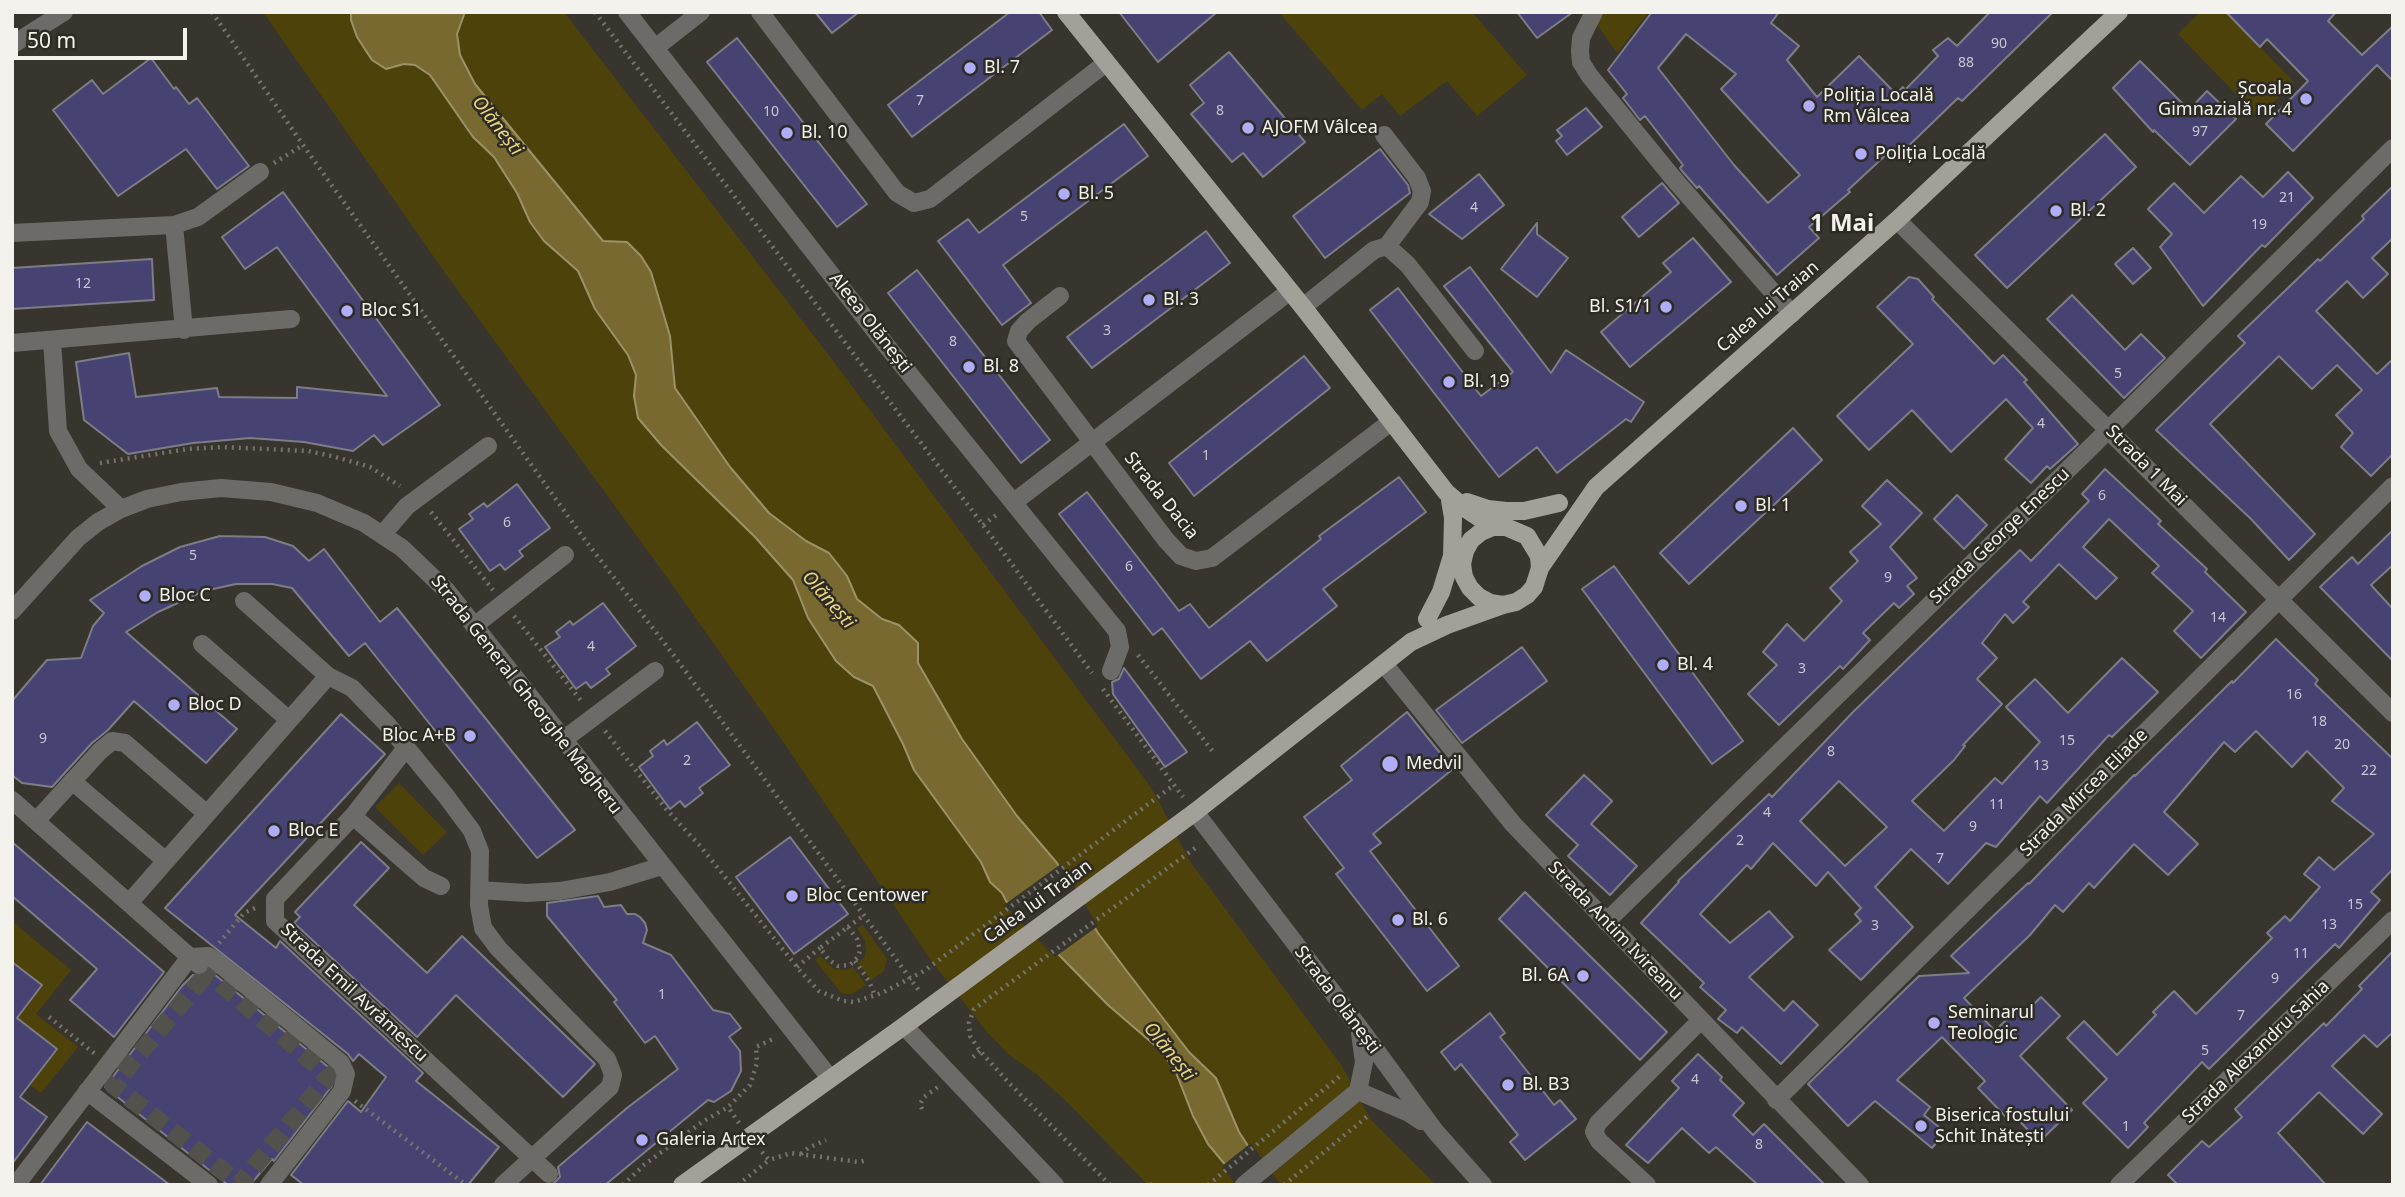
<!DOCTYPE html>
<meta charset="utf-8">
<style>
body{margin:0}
#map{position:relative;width:2405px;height:1197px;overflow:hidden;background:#37352e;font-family:"Noto Sans",sans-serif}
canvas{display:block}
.frame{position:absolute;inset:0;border:14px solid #f3f2ed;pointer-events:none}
.scale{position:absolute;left:14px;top:28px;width:173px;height:32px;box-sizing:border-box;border:4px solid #f3f2ed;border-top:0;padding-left:9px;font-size:21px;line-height:24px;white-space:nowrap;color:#f3f2ed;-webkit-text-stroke:5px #2d2b24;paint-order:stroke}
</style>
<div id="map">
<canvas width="2405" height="1197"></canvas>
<div class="frame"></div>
<div class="scale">50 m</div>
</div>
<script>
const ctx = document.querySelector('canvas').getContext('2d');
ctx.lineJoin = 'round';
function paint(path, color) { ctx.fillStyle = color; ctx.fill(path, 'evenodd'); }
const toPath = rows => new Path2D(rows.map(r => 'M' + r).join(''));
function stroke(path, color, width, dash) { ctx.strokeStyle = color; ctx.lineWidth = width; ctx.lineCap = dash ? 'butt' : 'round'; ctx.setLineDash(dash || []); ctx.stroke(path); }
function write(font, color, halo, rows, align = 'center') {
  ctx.font = font + ' "Noto Sans",sans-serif'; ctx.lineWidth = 5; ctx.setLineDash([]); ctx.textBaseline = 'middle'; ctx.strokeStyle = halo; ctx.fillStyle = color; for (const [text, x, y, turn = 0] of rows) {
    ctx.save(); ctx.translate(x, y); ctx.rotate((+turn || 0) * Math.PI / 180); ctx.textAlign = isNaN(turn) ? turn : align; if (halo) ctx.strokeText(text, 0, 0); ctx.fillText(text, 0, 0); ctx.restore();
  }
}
paint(toPath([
 [263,12,351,12,351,20,357,37,372,60,386,69,404,64,415,65,430,75,473,137,494,157,517,193,530,222,544,241,578,271,595,309,628,355,636,375,634,396,638,418,662,446,755,537,793,580,808,618,836,661,854,677,873,686,903,744,914,770,981,862,990,882,1002,893,1006,901,1108,1005,1158,1048,1175,1070,1193,1116,1241,1185,1148,1185,1065,1100,1035,1073,1008,1054,987,1032,930,959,784,743,666,576,445,273],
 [465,12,564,12,834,362,1147,782,1155,794,1189,860,1342,1066,1371,1120,1436,1185,1276,1185,1239,1132,1216,1078,1189,1052,1129,974,1098,933,1057,863,1017,816,962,739,918,663,899,625,882,619,857,599,847,576,829,553,806,541,769,513,730,467,675,388,674,361,651,272,641,256,627,242,604,241,475,84,460,55,457,34],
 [1279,12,1472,12,1527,75,1477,116,1447,81,1400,116,1382,94,1362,110],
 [1588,12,1649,12,1617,53],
 [2200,12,2226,12,2294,82,2258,117,2178,34],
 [399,783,447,832,423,855,375,807],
 [12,921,71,970,36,1014,78,1047,41,1093,12,1071],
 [863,925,887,959,884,971,871,980,858,963,864,958,866,951,865,941,857,928],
 [820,956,834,969,846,970,853,967,866,985,852,994,841,993,815,960]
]), '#4e420b');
const water = toPath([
 [351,12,465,12,457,34,460,55,475,84,603,241,627,242,641,256,651,272,670,336,675,388,730,467,769,513,806,541,829,553,847,576,857,599,882,619,899,625,918,643,918,663,962,739,1017,816,1057,863,1098,933,1129,974,1189,1052,1216,1078,1239,1132,1256,1158,1228,1168,1208,1144,1193,1116,1175,1070,1158,1048,1108,1005,1006,901,1002,893,990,882,981,862,914,770,903,744,873,686,854,677,836,661,808,618,793,580,755,537,662,446,638,418,634,396,636,375,628,355,595,309,578,271,544,241,530,222,517,193,494,157,473,137,430,75,415,65,404,64,386,69,372,60,357,37,351,20,351,12]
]);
paint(water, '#77692f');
stroke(water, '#9c9268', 2);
paint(toPath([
 [1061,864,1098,926,1055,957,1004,905],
 [1251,1143,1279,1183,1280,1185,1236,1185,1222,1166]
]), '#37352e');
const building = toPath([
 [815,12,859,12,832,33,815,12],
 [1010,12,1039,12,1052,30,912,137,888,105,1010,12],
 [1119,12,1217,12,1158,62,1119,12],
 [1517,12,1573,12,1537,38,1517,12],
 [1652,12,1779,12,1771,23,1799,46,1787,60,1817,97,1859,56,1896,94,1903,87,1905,90,1938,56,1933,50,1948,38,1957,46,1990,12,2053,12,1962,101,1958,98,1896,158,1889,152,1848,190,1850,192,1809,227,1819,238,1777,275,1699,186,1697,188,1682,171,1680,168,1683,165,1645,116,1640,120,1623,98,1627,94,1608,70,1652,12],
 [1686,34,1736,74,1721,89,1800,175,1768,203,1734,165,1658,68,1686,34],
 [2226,12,2336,12,2328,21,2362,55,2393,26,2393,81,2377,65,2293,151,2266,124,2308,81,2267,39,2260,47,2226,12],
 [737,38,867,204,837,227,707,62,737,38],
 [1229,52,1305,142,1263,177,1243,153,1232,162,1191,114,1204,103,1190,85,1229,52],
 [151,58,174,89,176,87,189,104,197,98,249,166,217,189,186,149,118,196,53,110,92,80,103,94,151,58],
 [2140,61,2189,110,2207,91,2236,119,2190,165,2154,130,2153,132,2113,88,2140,61],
 [1586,108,1602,127,1567,155,1556,141,1562,136,1557,130,1586,108],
 [1124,124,1148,156,1003,265,1031,303,1002,325,938,241,968,219,979,233,1124,124],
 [2105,134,2136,167,2007,288,1975,255,2105,134],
 [1380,149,1408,185,1410,193,1325,258,1293,216,1380,149],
 [2288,172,2313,198,2265,247,2262,245,2203,306,2160,247,2172,234,2148,209,2174,183,2204,213,2241,176,2263,197,2288,172],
 [1479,174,1504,205,1462,239,1429,214,1479,174],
 [1662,183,1679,203,1639,237,1622,217,1662,183],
 [2393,186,2393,238,2372,258,2388,274,2363,298,2347,281,2316,311,2377,374,2393,359,2393,454,2371,476,2341,447,2353,433,2336,415,2362,390,2337,365,2312,389,2279,356,2210,424,2315,534,2289,560,2251,519,2156,430,2245,343,2238,336,2318,259,2320,261,2364,219,2362,216,2393,186],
 [283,192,440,405,383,445,374,435,353,451,304,442,250,438,193,443,128,454,84,420,76,362,129,353,136,397,217,388,219,397,297,398,297,387,387,396,277,247,245,269,222,237,283,192],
 [1537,223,1537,234,1568,258,1537,297,1501,269,1537,223],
 [1206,231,1230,263,1092,368,1067,337,1206,231],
 [1693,238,1731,282,1630,367,1601,332,1671,272,1663,263,1693,238],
 [2133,248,2151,268,2133,284,2115,264,2133,248],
 [152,259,154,300,12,309,12,268,152,259],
 [1470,267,1551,373,1566,350,1644,402,1631,422,1626,419,1557,473,1537,447,1499,477,1370,310,1398,288,1481,396,1513,372,1444,286,1470,267],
 [917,270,1050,440,1021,463,888,293,917,270],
 [1909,277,1918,279,1934,297,1932,299,1994,364,2003,355,2027,380,2024,382,2078,444,2050,469,2047,466,2031,483,2005,459,2033,428,2006,399,1951,452,1912,410,1869,450,1837,416,1913,344,1877,307,1909,277],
 [2072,295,2125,350,2141,334,2165,358,2124,398,2047,319,2072,295],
 [1304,356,1330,388,1194,496,1169,463,1304,356],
 [1793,428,1822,460,1689,584,1660,553,1793,428],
 [2105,469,2161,521,2158,524,2207,569,2205,572,2246,612,2201,658,2174,631,2193,611,2152,573,2159,566,2109,519,2083,547,2117,578,2096,599,2059,564,2023,602,2029,607,2013,623,2005,614,1982,643,1997,658,1977,679,2002,704,1963,745,1965,746,1954,760,1912,801,1944,831,1995,778,2002,784,2040,742,2006,707,2035,679,2068,713,2122,658,2158,692,2112,737,2109,735,2047,803,2040,796,1996,847,1986,843,1948,884,1911,849,1875,887,1913,927,1861,980,1829,950,1861,921,1855,914,1861,908,1828,872,1816,886,1773,843,1751,869,1747,865,1700,914,1730,943,1769,911,1793,937,1749,977,1784,1011,1793,1001,1818,1025,1781,1064,1742,1027,1737,1033,1718,1019,1726,1010,1700,987,1704,983,1641,923,1679,882,1678,881,1769,794,1772,797,1853,712,2020,550,2031,561,2089,501,2082,494,2105,469],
 [1839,781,1887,827,1845,866,1800,821,1839,781],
 [1399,477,1426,512,1323,589,1337,606,1267,661,1250,641,1201,679,1162,628,1153,635,1059,514,1087,492,1179,611,1190,604,1209,628,1321,539,1319,536,1399,477],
 [1887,480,1922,513,1890,547,1917,578,1907,586,1914,594,1899,608,1894,603,1863,633,1870,640,1843,669,1840,666,1779,725,1748,694,1777,665,1763,652,1787,624,1804,641,1842,601,1830,588,1858,561,1850,552,1881,524,1862,506,1887,480],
 [517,484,550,528,519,551,523,556,505,570,500,564,490,571,459,529,473,519,469,514,484,503,487,507,517,484],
 [1957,495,1987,525,1964,549,1934,519,1957,495],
 [2393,530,2393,565,2371,585,2393,609,2393,661,2320,587,2352,557,2358,564,2393,530],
 [220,536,265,537,293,546,309,561,324,549,380,622,397,608,575,830,537,858,365,643,349,656,292,588,272,584,236,584,204,591,158,612,126,632,237,729,206,763,134,701,108,730,92,743,52,787,22,783,12,775,12,701,47,660,81,658,93,626,104,613,90,600,142,566,180,547,220,536],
 [1614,566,1743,741,1712,764,1582,589,1614,566],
 [603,603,636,646,606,669,610,674,591,688,586,682,576,689,545,647,560,637,556,632,570,621,573,625,603,603],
 [2276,639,2318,680,2315,684,2393,759,2393,869,2371,892,2380,900,2339,948,2335,944,2209,1069,2202,1062,2144,1123,2148,1127,2128,1148,2083,1103,2107,1079,2067,1038,2084,1021,2117,1055,2156,1015,2153,1012,2174,991,2196,1014,2272,938,2267,933,2285,916,2290,921,2320,887,2304,874,2319,857,2334,870,2374,834,2332,801,2344,788,2307,751,2292,767,2256,731,2235,752,2224,742,2164,812,2198,844,2168,875,2134,844,2094,888,2089,883,2063,912,2055,905,2030,935,1964,998,1995,1031,2019,1007,2025,1013,2041,997,2060,1016,2020,1056,2072,1110,2039,1142,2013,1114,2008,1119,1978,1088,1985,1081,1942,1037,1897,1080,1930,1107,1924,1115,1945,1132,1932,1148,1875,1101,1848,1126,1808,1084,1919,976,1969,973,1951,956,2028,883,2029,884,2134,775,2135,776,2232,681,2233,683,2276,639],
 [1522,647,1547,681,1462,743,1436,710,1522,647],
 [1124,668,1187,752,1165,767,1113,694,1112,682,1119,679,1124,668],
 [1407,712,1453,769,1373,834,1381,843,1370,851,1459,966,1427,991,1336,874,1344,868,1304,817,1352,780,1341,766,1407,712],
 [341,714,385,754,235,915,276,948,280,941,423,1073,416,1081,499,1147,468,1185,304,1185,291,1175,348,1101,361,1112,386,1077,359,1054,353,1061,348,1054,165,908,341,714],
 [697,722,730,765,699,788,703,793,685,807,680,801,670,809,639,767,653,756,650,751,664,740,667,745,697,722],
 [1584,775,1612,801,1591,824,1637,866,1610,895,1568,856,1578,845,1546,815,1584,775],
 [790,837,848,914,794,954,736,877,790,837],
 [12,842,164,972,114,1037,70,1000,97,969,12,896,12,842],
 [361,842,389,868,354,905,427,973,462,936,595,1064,563,1097,456,995,417,1037,294,923,300,917,295,912,361,842],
 [1525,892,1667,1032,1640,1060,1499,919,1525,892],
 [598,896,604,907,621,905,627,914,635,914,640,917,645,923,647,930,643,943,671,955,713,1010,730,1014,741,1028,729,1037,740,1051,741,1071,731,1091,714,1102,708,1100,605,1185,552,1185,560,1177,558,1167,627,1108,678,1069,655,1036,645,1043,614,1002,617,1000,547,916,547,903,598,896],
 [2393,951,2393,1032,2377,1047,2364,1035,2332,1066,2382,1114,2363,1134,2319,1092,2278,1133,2326,1185,2178,1185,2168,1175,2202,1141,2209,1147,2242,1117,2235,1109,2324,1023,2326,1026,2362,989,2359,986,2393,951],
 [12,962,42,985,17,1018,57,1049,20,1097,47,1117,12,1164,12,962],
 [209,970,332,1070,334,1075,332,1086,274,1161,272,1159,250,1185,228,1185,105,1087,182,986,193,975,202,976,209,970],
 [1490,1013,1505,1033,1500,1037,1554,1105,1560,1100,1576,1119,1525,1160,1510,1142,1518,1135,1461,1064,1455,1070,1441,1052,1490,1013],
 [1698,1054,1722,1077,1720,1080,1744,1103,1733,1115,1753,1135,1764,1124,1825,1185,1758,1185,1716,1147,1709,1153,1682,1128,1648,1163,1626,1145,1679,1088,1672,1081,1698,1054],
 [87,1122,170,1185,40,1185,87,1122]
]);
paint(building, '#464373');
stroke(building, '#7d7d86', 2);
stroke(toPath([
 [200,966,329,1076,240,1184,113,1085,208,972]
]), '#53514b', 18, [18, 9]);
stroke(toPath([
 [212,12,303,145,585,540,675,657,920,992],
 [595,12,983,525,1092,673],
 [274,163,303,145],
 [100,463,188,449,222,447,308,451,332,456,370,467,400,486],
 [431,512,493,590],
 [983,525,999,513],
 [514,616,582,702],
 [1138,655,1214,753],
 [1103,689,1183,797],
 [605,731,666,809,701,847,801,972,819,991,843,1001,854,1002,882,993,924,971,1174,785],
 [848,927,857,939,860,951,858,957,850,965,838,966,829,960,820,948,848,927],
 [848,927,863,916],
 [219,943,244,913,255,908],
 [855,961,869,981,875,996],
 [797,967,820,948],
 [49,1017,95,1054],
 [973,1057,980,1051],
 [355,1101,466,1185],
 [922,1109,920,1104,924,1097,938,1087],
 [739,1123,728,1107,750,1085,757,1063,756,1047,775,1038],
 [762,1152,769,1160,791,1153,859,1162,867,1160],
 [801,1154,808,1148,826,1140],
 [623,1185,644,1165,702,1122,728,1107],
 [738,1185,769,1160],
 [1110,1185,1010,1084,980,1051,970,1036,969,1023,974,1009,1198,846],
 [1151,1185,1154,1182],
 [1208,1185,1340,1076],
 [1284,1185,1369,1115]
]), '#75736d', 4.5, [2, 5]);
stroke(toPath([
 [627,12,886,345,1117,631,1120,647,1111,671],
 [760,12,897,193,914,203,930,199,1106,63],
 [1594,12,1581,38,1580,51,1581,62,1589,75,1673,178,1792,314],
 [12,45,64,12],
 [655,48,701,12],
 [1384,135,1417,178,1422,191,1420,202,1387,246],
 [1897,220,2393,713],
 [174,225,184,330],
 [12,233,174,225,198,217,260,172],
 [1060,296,1028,321,1019,331,1016,341,1166,540,1181,556,1196,561,1212,558,1392,421],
 [1303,307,1374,250,1387,246,1408,265,1475,351],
 [52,340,58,431,79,469,121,509],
 [12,343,291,319],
 [1014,502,1290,291],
 [382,535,407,506,488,446],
 [244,601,328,676],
 [12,611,78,538,98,522,121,509,147,499,181,492,221,488,271,492,317,503,364,523,402,548,447,591,830,1078],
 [474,626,565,555],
 [202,644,289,720],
 [1384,664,1513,824,1860,1185],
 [563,740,655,671],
 [406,748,353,816,275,899,275,921,549,1174],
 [72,781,166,861],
 [12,800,199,965],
 [1195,812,1359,1027,1435,1131,1483,1185],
 [353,816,424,878,441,886],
 [36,821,100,751,112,741,125,743,207,814],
 [479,890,526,893,560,891,610,882,662,866],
 [129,903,328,676,352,688,386,723,446,796,472,831,480,851,479,905,483,928,498,948,607,1059,613,1075,610,1087,503,1185],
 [1606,922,2093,445,2393,148],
 [190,957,208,956,216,961,341,1063,346,1074,342,1091,269,1185],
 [904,1026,1055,1185],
 [87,1091,209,1185],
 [1358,1091,1409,1113,1421,1121],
 [1776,1100,2393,486],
 [16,1185,190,957],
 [1244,1185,1358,1091,1364,1062,1360,1033],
 [1647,1185,1599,1141,1594,1132,1598,1123,1700,1021],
 [2119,1185,2393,920]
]), '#6c6b68', 18);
stroke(toPath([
 [1066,12,1303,307,1446,492,1466,509,1493,527],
 [1467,502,1488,509,1506,511,1524,511,1559,503],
 [1540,568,1539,556,1527,536,1506,527,1493,527,1481,532,1471,540,1465,551,1462,564,1464,577,1470,588,1479,597,1490,603,1503,605,1516,602,1527,595,1534,587,1540,568,1596,487,1897,220,2119,12],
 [1427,619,1441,592,1452,556,1453,518,1450,500],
 [682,1185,904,1026,1195,812,1411,642,1447,625,1503,605]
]), '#a2a099', 18);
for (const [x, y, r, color] of [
 [970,68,7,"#b0aefa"],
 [2306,99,7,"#b0aefa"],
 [1809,106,7,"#b0aefa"],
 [1248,128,7,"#b0aefa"],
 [787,133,7,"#b0aefa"],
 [1861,154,7,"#b0aefa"],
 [1064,194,7,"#b0aefa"],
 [2056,211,7,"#b0aefa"],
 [1149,300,7,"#b0aefa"],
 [1666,307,7,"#b0aefa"],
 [347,311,7,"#b0aefa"],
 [969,367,7,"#b0aefa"],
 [1449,382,7,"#b0aefa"],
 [1741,506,7,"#b0aefa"],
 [145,596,7,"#b0aefa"],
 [1663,665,7,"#b0aefa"],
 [174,705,7,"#b0aefa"],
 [470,736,7,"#b0aefa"],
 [1390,764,9,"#b0aefa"],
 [274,831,7,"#b0aefa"],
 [792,896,7,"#b0aefa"],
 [1398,920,7,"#b0aefa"],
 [1583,976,7,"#b0aefa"],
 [1934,1023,7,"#b0aefa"],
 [1508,1085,7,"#b0aefa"],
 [1921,1126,7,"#b0aefa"],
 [642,1140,7,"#b0aefa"]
]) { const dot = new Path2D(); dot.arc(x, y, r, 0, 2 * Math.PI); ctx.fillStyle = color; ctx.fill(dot); stroke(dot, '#2d2b24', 2.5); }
write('14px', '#c8c6ce', null, [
 ["90",1999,44],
 ["88",1966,63],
 ["7",920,101],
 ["8",1220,111],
 ["10",771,112],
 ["97",2200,132],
 ["21",2287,198],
 ["4",1474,208],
 ["5",1024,217],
 ["19",2259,225],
 ["12",83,284],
 ["3",1107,331],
 ["8",953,342],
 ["5",2118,374],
 ["4",2041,424],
 ["1",1206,456],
 ["6",2102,496],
 ["6",507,523],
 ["5",193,556],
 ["6",1129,567],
 ["9",1888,578],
 ["14",2218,618],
 ["4",591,647],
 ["3",1802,669],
 ["16",2294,695],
 ["18",2319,722],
 ["9",43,739],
 ["15",2067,741],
 ["20",2342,745],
 ["8",1831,752],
 ["2",687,761],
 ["13",2041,766],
 ["22",2369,771],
 ["11",1997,805],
 ["4",1767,813],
 ["9",1973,827],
 ["2",1740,841],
 ["7",1940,859],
 ["15",2355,905],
 ["13",2329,925],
 ["3",1875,926],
 ["11",2301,954],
 ["9",2275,979],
 ["1",662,995],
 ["7",2241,1016],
 ["5",2205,1051],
 ["4",1695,1080],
 ["1",2126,1127],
 ["8",1759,1145]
]);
write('18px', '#f3f2ed', '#2d2b24', [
 ["Bl. 7",984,68],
 ["Școala",2292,89,"right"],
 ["Gimnazială nr. 4",2292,110,"right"],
 ["Poliția Locală",1823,96],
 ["Rm Vâlcea",1823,117],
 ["AJOFM Vâlcea",1262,128],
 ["Bl. 10",801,133],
 ["Poliția Locală",1875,154],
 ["Bl. 5",1078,194],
 ["Bl. 2",2070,211],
 ["Bl. 3",1163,300],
 ["Bl. S1/1",1652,307,"right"],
 ["Bloc S1",361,311],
 ["Bl. 8",983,367],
 ["Bl. 19",1463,382],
 ["Bl. 1",1755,506],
 ["Bloc C",159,596],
 ["Bl. 4",1677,665],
 ["Bloc D",188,705],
 ["Bloc A+B",456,736,"right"],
 ["Medvil",1406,764],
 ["Bloc E",288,831],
 ["Bloc Centower",806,896],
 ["Bl. 6",1412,920],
 ["Bl. 6A",1569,976,"right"],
 ["Seminarul",1948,1013],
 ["Teologic",1948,1034],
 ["Bl. B3",1522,1085],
 ["Biserica fostului",1935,1116],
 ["Schit Inătești",1935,1137],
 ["Galeria Artex",656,1140]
], 'left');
write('18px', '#f3f2ed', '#2d2b24', [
 ["Calea lui Traian",1768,307,-41],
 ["Aleea Olănești",870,323,52],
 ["Strada 1 Mai",2146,466,45],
 ["Strada Dacia",1161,496,51],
 ["Strada George Enescu",2000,536,-44],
 ["Strada General Gheorghe Magheru",526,695,52],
 ["Strada Mircea Eliade",2084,793,-45],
 ["Calea lui Traian",1038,902,-36],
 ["Strada Antim Ivireanu",1615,931,46],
 ["Strada Emil Avrămescu",354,993,43],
 ["Strada Olănești",1337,1000,53],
 ["Strada Alexandru Sahia",2256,1052,-44]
]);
write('italic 19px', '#ead47e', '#2d2b24', [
 ["Olănești",497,126,52],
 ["Olănești",828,600,49],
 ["Olănești",1169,1052,51]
]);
write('bold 24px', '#f3f2ed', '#2d2b24', [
 ["1 Mai",1842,224]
]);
</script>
